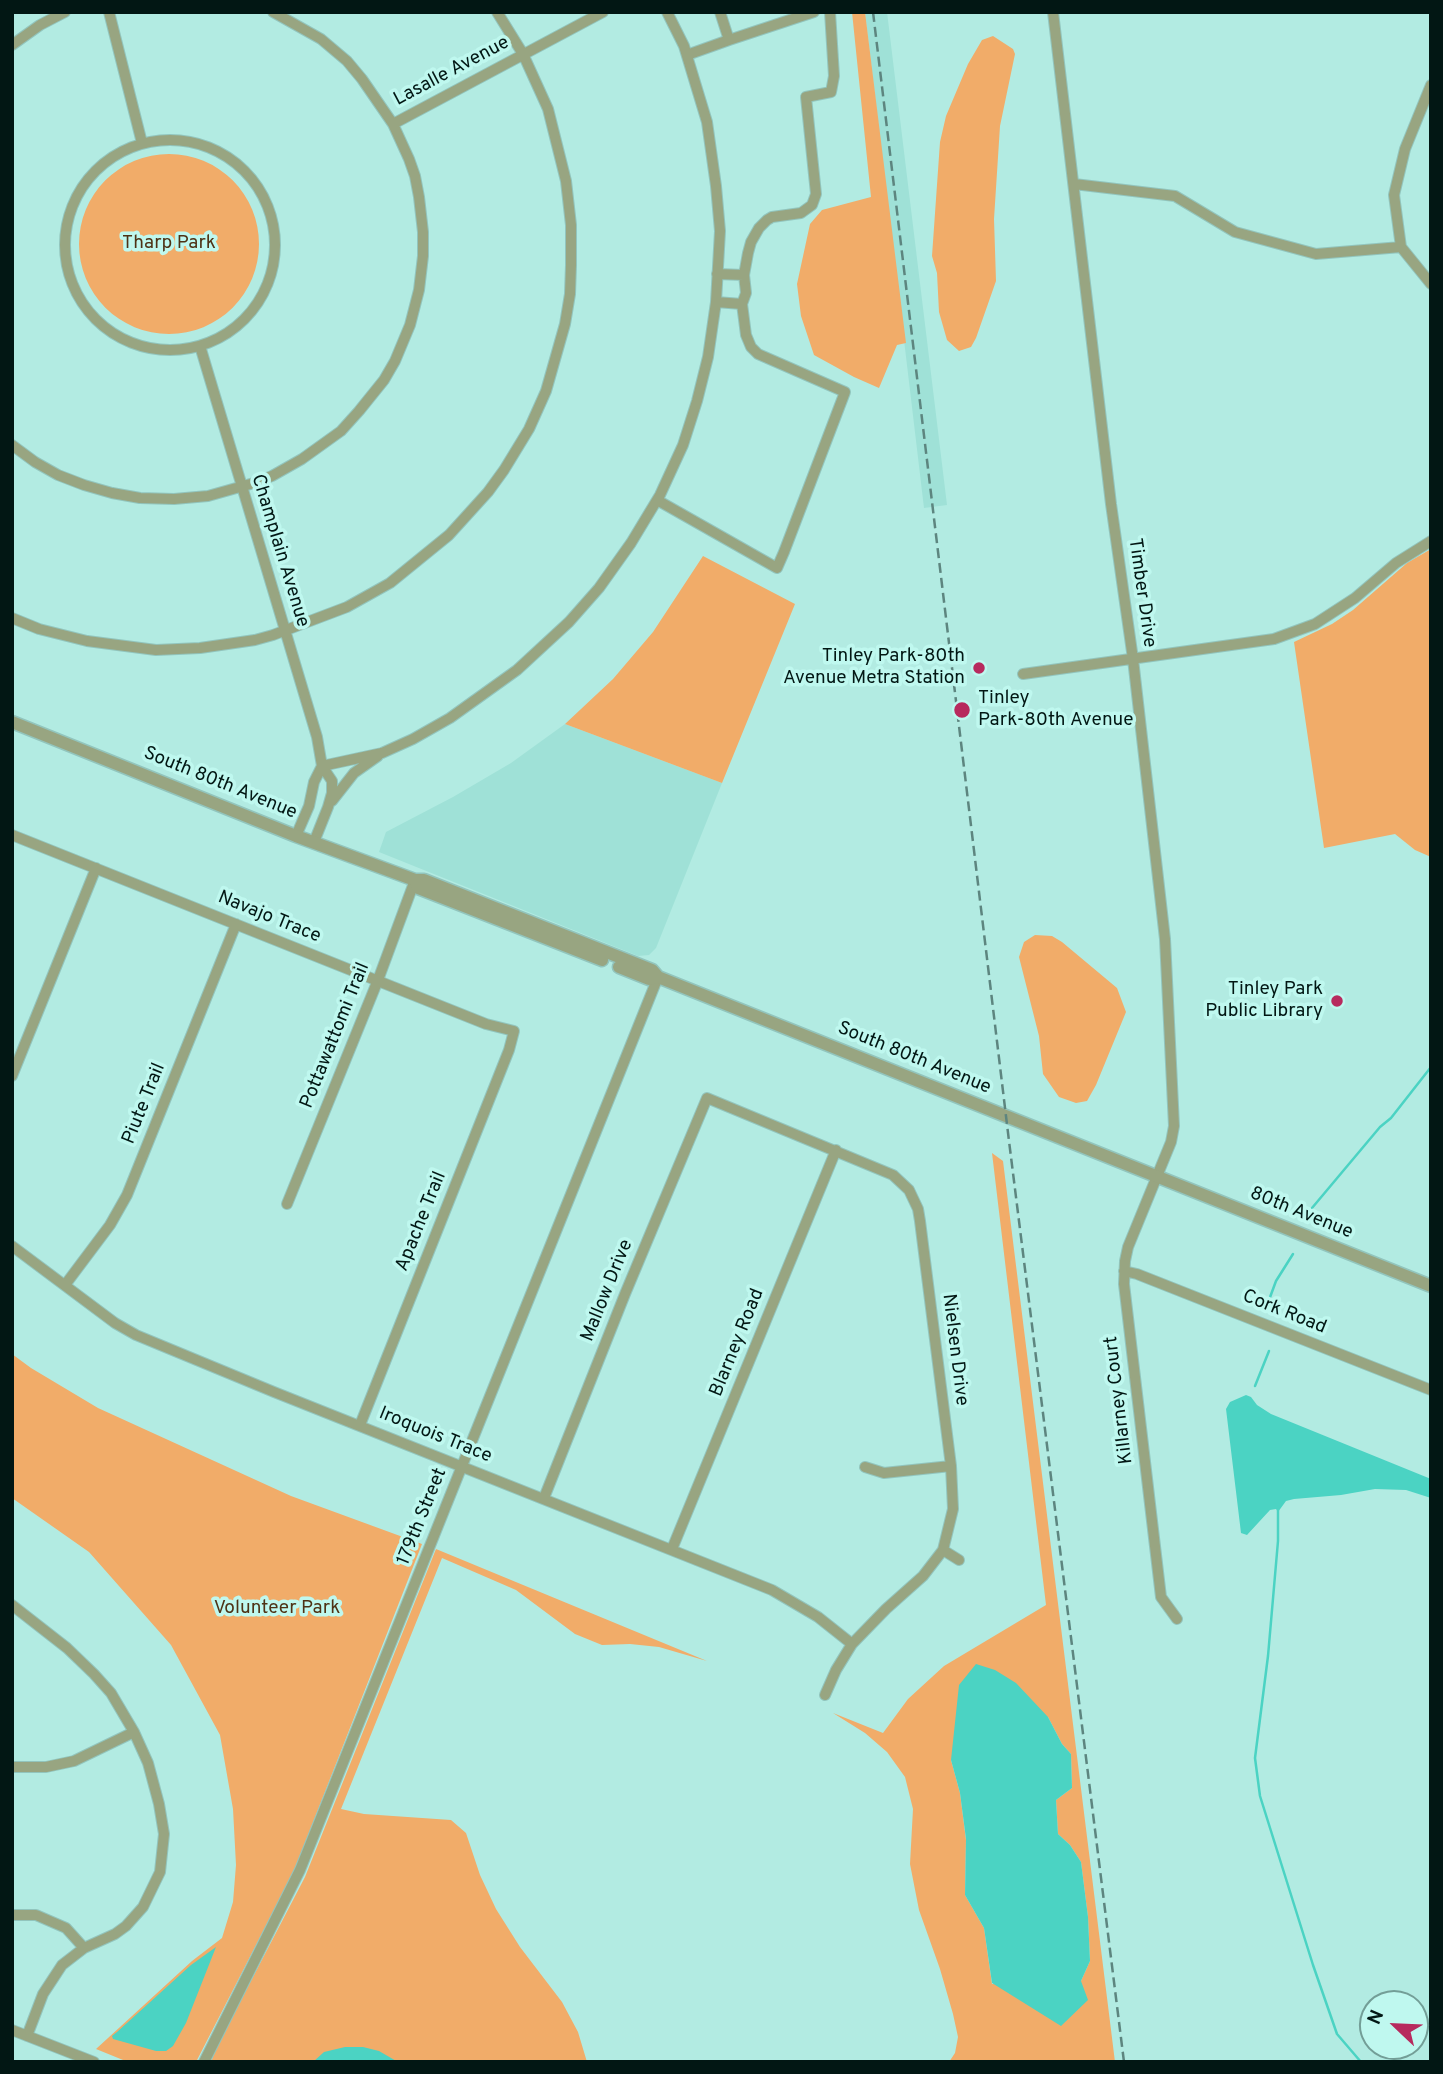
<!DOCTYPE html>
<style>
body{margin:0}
#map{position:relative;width:1443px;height:2074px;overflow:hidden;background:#b2ebe2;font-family:Overpass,sans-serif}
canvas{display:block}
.frame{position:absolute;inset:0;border:14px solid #021714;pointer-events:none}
.north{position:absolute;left:1359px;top:1990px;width:70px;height:70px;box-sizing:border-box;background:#bff8ef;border:2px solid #739e97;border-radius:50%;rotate:293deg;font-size:19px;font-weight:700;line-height:28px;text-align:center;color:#021714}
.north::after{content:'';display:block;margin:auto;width:24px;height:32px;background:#b72a5e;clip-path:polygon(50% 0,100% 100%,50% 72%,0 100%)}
</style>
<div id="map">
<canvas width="1443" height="2074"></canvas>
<div class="frame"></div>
<div class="north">N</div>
</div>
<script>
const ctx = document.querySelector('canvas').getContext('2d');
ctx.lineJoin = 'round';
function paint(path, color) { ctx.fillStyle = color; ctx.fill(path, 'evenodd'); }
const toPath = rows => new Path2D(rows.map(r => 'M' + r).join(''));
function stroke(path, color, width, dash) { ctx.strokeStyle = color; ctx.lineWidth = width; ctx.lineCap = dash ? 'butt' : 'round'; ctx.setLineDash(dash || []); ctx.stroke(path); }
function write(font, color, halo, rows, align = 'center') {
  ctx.font = font + ' Overpass,sans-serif'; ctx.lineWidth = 7; ctx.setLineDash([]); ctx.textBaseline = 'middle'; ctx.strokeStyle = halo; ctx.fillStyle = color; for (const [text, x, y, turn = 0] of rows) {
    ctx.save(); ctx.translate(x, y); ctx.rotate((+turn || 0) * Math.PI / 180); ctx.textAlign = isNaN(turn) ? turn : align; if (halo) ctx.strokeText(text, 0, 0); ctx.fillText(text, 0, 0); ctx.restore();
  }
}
paint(toPath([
 [865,12,887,12,947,505,924,508],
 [565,724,722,783,656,948,649,955,638,956,379,852,386,832,453,797,511,763]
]), '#9fe1d7');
paint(toPath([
 [852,12,865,12,906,343,897,345,879,388,854,377,814,355,801,316,797,284,810,224,822,210,871,197],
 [993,36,1013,49,1015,54,1000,126,994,219,996,281,976,338,971,347,959,351,947,340,939,312,937,273,932,256,940,142,946,116,968,64,982,40],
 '79 244a90 90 0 1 1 180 0a90 90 0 1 1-180 0Z',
 [1431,549,1431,857,1415,850,1395,834,1324,848,1294,642,1332,624,1353,610,1407,563],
 [703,556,795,604,722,783,565,724,613,679,653,632],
 [1035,935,1052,936,1062,942,1117,988,1126,1012,1096,1085,1087,1101,1076,1103,1059,1097,1043,1074,1039,1036,1019,957,1024,942],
 [992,1153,1003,1161,1115,2062,949,2062,955,2053,958,2037,953,2014,940,1969,919,1910,910,1864,913,1809,905,1777,887,1752,865,1733,833,1713,883,1733,908,1699,944,1666,1046,1605],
 [1048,1717,1062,1744,1071,1754,1072,1788,1056,1800,1058,1834,1070,1845,1081,1862,1088,1917,1090,1961,1081,1981,992,1984,984,1928,965,1895,966,1840,960,1793,951,1760],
 [12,1354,31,1368,98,1408,291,1496,422,1544,294,1871,196,2062,128,2062,96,2049,192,1961,222,1938,233,1902,236,1865,233,1809,220,1735,171,1645,89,1552,12,1498],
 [436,1549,707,1661,659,1647,630,1644,602,1645,575,1634,516,1590,442,1558,341,1809,364,1814,451,1820,466,1833,480,1875,496,1909,520,1947,562,2002,578,2032,587,2062,211,2062,216,2048,305,1877]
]), '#f1ac69');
paint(toPath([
 [1246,1395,1251,1397,1257,1405,1271,1414,1431,1479,1431,1498,1406,1490,1375,1489,1341,1495,1294,1499,1286,1501,1278,1512,1276,1509,1270,1510,1247,1535,1241,1533,1226,1409,1230,1402],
 [976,1664,995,1670,1016,1683,1048,1717,1062,1744,1071,1754,1072,1788,1056,1800,1058,1834,1070,1845,1081,1862,1088,1917,1090,1961,1081,1981,1088,2000,1061,2026,992,1983,984,1928,965,1895,966,1839,960,1793,951,1760,959,1685],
 [216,1947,186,2023,173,2046,166,2051,156,2051,113,2039,112,2036,117,2032,191,1965],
 [345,2047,363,2047,379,2051,398,2062,313,2062,324,2052]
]), '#4bd3c3');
stroke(toPath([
 [1312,1208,1380,1127,1391,1118,1431,1067],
 [1269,1300,1276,1281,1293,1254],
 [1255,1386,1269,1351],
 [1278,1510,1278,1541,1268,1656,1255,1758,1260,1796,1313,1965,1337,2034,1361,2062]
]), '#4bd3c3', 2.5);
const minor = toPath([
 [109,12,142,143],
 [720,12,729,40,814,12],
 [1053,12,1111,504,1133,659,1165,939,1174,1126,1171,1142,1128,1247,1125,1261,1124,1284,1161,1597,1177,1619],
 [12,45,40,25,65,12],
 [687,55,729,40],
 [1431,85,1405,149,1394,195,1401,247,1431,284],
 [393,124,603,12],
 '65 245a105 105 0 1 1 210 0a105 105 0 1 1-210 0Z',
 [1074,184,1175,196,1235,232,1316,254,1401,247],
 [717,274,744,275],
 [716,302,742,304],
 [200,346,317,737,322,766,332,781,332,793,328,807,314,842],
 [12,445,35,462,58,475,84,485,112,493,140,498,174,499,208,496,254,483,272,476,302,459,341,431,359,411,384,380,395,361,410,325,419,290,423,256,423,232,419,197,415,176,409,159,393,124,362,79,347,61,321,39,273,12],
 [657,500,777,568,784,552,845,392,758,354,751,347,746,335,742,304,746,293,744,275,748,253,751,242,759,228,767,220,772,217,801,213,812,205,816,194,806,97,831,92,834,76,830,12],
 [12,618,39,629,87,641,156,650,200,648,255,640,273,635,347,607,390,583,449,535,488,492,504,470,529,429,546,391,565,324,570,294,571,265,571,225,566,181,548,109,523,54,497,12],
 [1023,674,1274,639,1315,624,1355,598,1396,563,1431,541],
 [322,766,382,753,413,739,450,718,517,670,569,622,599,588,631,543,660,495,683,445,697,401,708,357,716,302,720,231,716,186,707,122,684,46,667,12],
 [332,801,354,773,378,756],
 [12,835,486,1024,514,1031,509,1050,360,1425],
 [296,836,309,806,314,782,322,766],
 [12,1076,96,868],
 [287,1204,378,980,415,880],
 [12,1246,115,1323,136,1335,274,1392,772,1590,818,1617,852,1644],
 [1124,1271,1137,1274,1431,1390],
 [65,1285,110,1225,127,1195,236,924],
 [865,1467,884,1473,951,1466],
 [544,1498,625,1294,707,1098,893,1175,909,1190,918,1209,920,1221,951,1466,953,1509,943,1550,923,1576,886,1609,852,1644,836,1670,825,1695],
 [672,1549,836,1150],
 [943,1550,959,1560],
 [12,1605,67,1648,94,1674,111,1693,134,1732,148,1763,159,1804,164,1834,160,1872,143,1907,126,1926,115,1934,84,1948,62,1965,43,1994,27,2036],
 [12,1767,46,1767,74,1761,134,1732],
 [12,1915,36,1915,66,1928,84,1948],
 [12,2030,94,2062],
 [204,2062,300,1870,658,977]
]);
const tertiary = toPath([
 [12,722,296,836,415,880,424,880,652,970,658,977,1431,1286],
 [415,880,418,888,602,960],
 [619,967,649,979,658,977]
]);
stroke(minor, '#92c5bd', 12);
stroke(tertiary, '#92c5bd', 15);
stroke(minor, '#98a581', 10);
stroke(tertiary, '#98a581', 12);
stroke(toPath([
 [873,12,1009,1141,1124,2062]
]), '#5d857f', 2.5, [10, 5]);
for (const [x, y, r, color] of [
 [979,668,7,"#b72a5e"],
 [962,710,9,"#b72a5e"],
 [1337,1001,7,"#b72a5e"]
]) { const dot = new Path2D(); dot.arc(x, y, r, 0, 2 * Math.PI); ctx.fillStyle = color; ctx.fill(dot); stroke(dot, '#bff8ef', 2.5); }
write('19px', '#021714', '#bff8ef', [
 ["Lasalle Avenue",452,72,-28],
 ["Champlain Avenue",279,551,73],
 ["Timber Drive",1141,593,82],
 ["South 80th Avenue",220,784,22],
 ["Navajo Trace",269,918,22],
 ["Pottawattomi Trail",336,1036,-68],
 ["South 80th Avenue",914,1059,22],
 ["Piute Trail",145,1104,-68],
 ["80th Avenue",1301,1214,22],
 ["Apache Trail",422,1222,-68],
 ["Mallow Drive",608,1291,-68],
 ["Cork Road",1284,1313,22],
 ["Blarney Road",738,1343,-68],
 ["Nielsen Drive",954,1350,83],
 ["Killarney Court",1120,1400,-97],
 ["Iroquois Trace",435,1436,22],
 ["179th Street",423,1517,-68]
]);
write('19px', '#4e3215', '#bff8ef', [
 ["Tharp Park",169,244],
 ["Volunteer Park",277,1609]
]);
write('19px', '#021714', '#bff8ef', [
 ["Tinley Park-80th",965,657],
 ["Avenue Metra Station",965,679],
 ["Tinley",978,699,"left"],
 ["Park-80th Avenue",978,721,"left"],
 ["Tinley Park",1323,990],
 ["Public Library",1323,1012]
], 'right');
</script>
